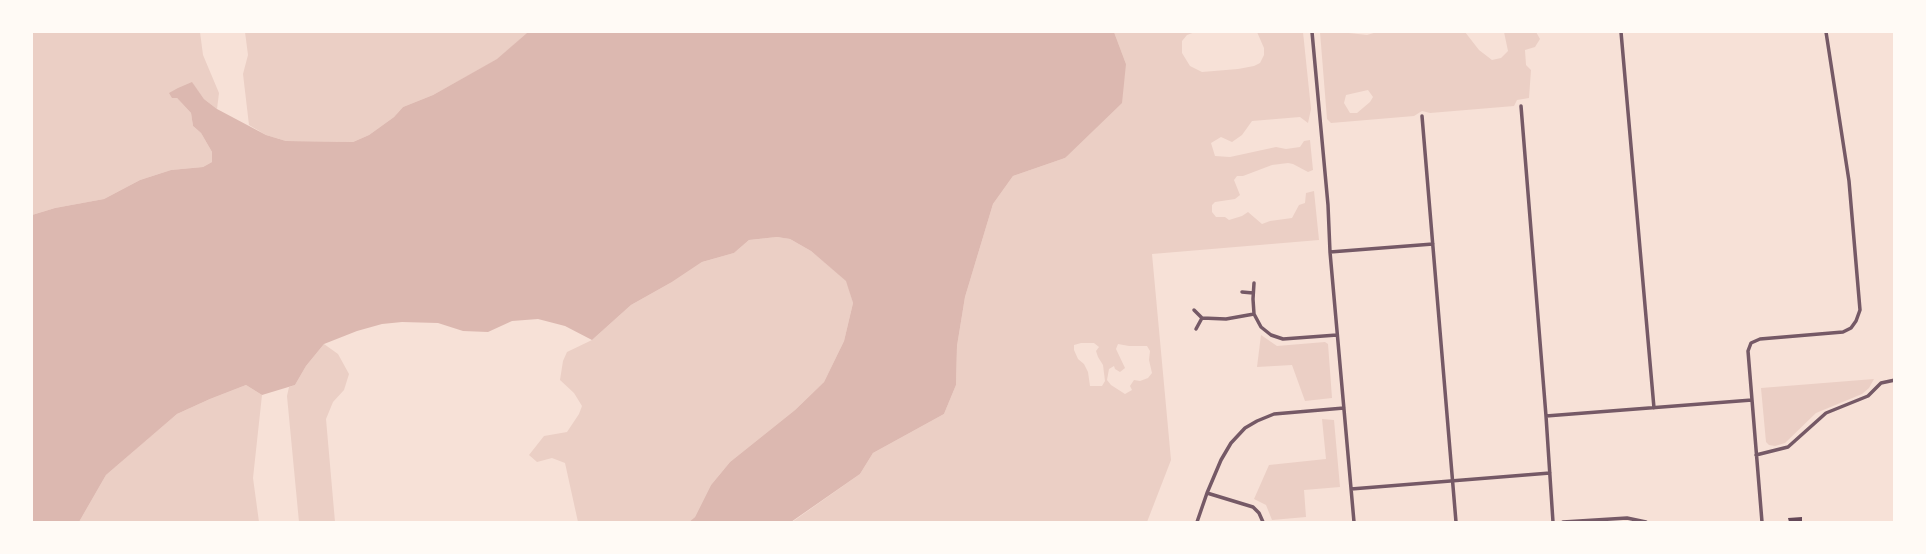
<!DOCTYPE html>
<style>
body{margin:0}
#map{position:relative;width:1926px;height:554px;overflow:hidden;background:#f7e1d7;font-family:Signika,sans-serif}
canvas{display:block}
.frame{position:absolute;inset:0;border:33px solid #fffaf5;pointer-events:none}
</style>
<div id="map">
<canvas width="1926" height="554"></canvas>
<div class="frame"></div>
</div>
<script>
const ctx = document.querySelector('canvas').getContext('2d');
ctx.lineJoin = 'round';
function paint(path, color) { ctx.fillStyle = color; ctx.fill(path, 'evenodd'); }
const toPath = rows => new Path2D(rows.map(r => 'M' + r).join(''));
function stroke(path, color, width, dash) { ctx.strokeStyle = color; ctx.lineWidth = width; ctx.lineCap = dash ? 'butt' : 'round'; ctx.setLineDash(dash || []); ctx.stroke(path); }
paint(toPath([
 [32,32,200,32,203,55,219,93,217,109,204,99,192,83,177,98,191,113,193,126,201,133,212,152,212,162,203,167,171,170,140,180,104,199,55,208,32,215],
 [245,32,528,32,498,59,433,95,403,107,394,117,369,135,353,142,286,141,266,135,249,125,243,74,248,55],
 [1114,32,1195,32,1187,35,1182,41,1182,53,1190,66,1202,72,1238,69,1254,66,1260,63,1264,55,1264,48,1257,32,1303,32,1311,109,1308,123,1300,117,1252,121,1242,135,1232,142,1221,137,1211,143,1215,156,1230,157,1276,147,1286,149,1300,147,1304,141,1310,140,1313,170,1308,172,1293,164,1288,163,1272,165,1243,176,1237,176,1234,180,1240,195,1235,199,1215,202,1212,205,1212,212,1216,217,1225,217,1229,220,1242,216,1248,212,1262,224,1270,221,1292,218,1299,205,1305,203,1306,193,1314,191,1319,240,1152,254,1171,460,1147,522,792,522,860,474,873,453,944,414,956,385,957,346,965,297,993,204,1013,176,1065,158,1126,64],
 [1081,343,1094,343,1099,347,1096,351,1098,357,1103,365,1105,381,1102,386,1090,386,1088,372,1084,364,1078,359,1074,350,1074,345],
 [1118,344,1129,346,1147,346,1150,351,1149,360,1152,373,1148,378,1140,381,1134,380,1130,386,1132,390,1125,394,1111,385,1107,380,1109,369,1114,366,1115,369,1120,372,1125,368,1116,349],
 [1320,32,1347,32,1349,33,1367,35,1377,32,1465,32,1479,50,1492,60,1501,58,1508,51,1504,32,1536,32,1540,39,1535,47,1525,50,1526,65,1531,70,1529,98,1517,100,1514,106,1430,113,1422,111,1414,116,1331,123,1327,119],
 [1368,90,1373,97,1370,102,1357,113,1350,113,1344,103,1346,95],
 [777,237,790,239,811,251,847,281,853,303,844,341,824,382,795,410,730,462,711,485,695,517,689,522,578,522,565,463,552,458,537,462,529,455,544,436,567,432,579,414,582,406,574,393,560,380,563,361,567,352,592,340,631,305,672,282,702,262,734,253,749,240],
 [1261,335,1277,346,1325,342,1328,344,1332,398,1305,401,1292,365,1257,367],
 [324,344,338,354,349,374,344,390,333,402,326,419,335,522,299,522,287,396,289,387,295,385,306,366],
 [1874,379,1869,388,1862,394,1816,413,1785,443,1775,446,1769,445,1766,442,1761,388],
 [246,385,262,395,253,478,259,522,79,522,106,475,143,443,177,414,210,399],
 [1322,419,1334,420,1340,487,1304,490,1306,517,1272,520,1266,505,1254,499,1269,465,1326,459]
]), '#ebcfc5');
paint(toPath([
 [528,32,1114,32,1126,64,1122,103,1065,158,1013,176,993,204,965,297,957,346,956,385,944,414,873,453,860,474,791,522,689,522,695,517,711,485,730,462,795,410,824,382,844,341,853,303,846,281,811,251,790,239,777,237,749,240,734,253,702,262,672,282,631,305,592,340,565,326,538,319,512,321,488,332,463,331,438,323,402,322,382,324,357,331,324,344,306,366,295,385,262,395,246,385,210,399,177,414,106,475,79,522,32,522,32,215,55,208,104,199,140,180,171,170,203,167,212,162,212,152,201,133,193,126,191,113,177,98,172,98,169,93,178,88,192,82,204,99,217,109,266,135,286,141,353,142,369,135,394,117,403,107,433,95,497,59]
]), '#dcb8b0');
paint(toPath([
 [1802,517,1802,522,1789,522,1788,518]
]), '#644757');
stroke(toPath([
 [1312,32,1328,205,1330,252,1354,522],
 [1621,32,1654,408],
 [1521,106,1546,416,1553,522],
 [1422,116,1456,522],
 [1330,252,1433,244],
 [1254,283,1253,299,1254,314,1261,327,1271,335,1283,339,1337,335],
 [1242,292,1253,293],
 [1194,310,1202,318,1196,329],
 [1202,318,1226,319,1254,314],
 [1546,416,1752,400],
 [1756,455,1788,447,1826,413,1868,396,1881,383,1895,380],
 [1351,489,1550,473],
 [1207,493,1253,507,1259,513,1263,522],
 [1197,522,1207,493,1221,460,1231,443,1245,428,1257,421,1274,414,1344,408],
 [1563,522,1627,518,1646,522],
 [1762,522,1748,351,1751,343,1760,339,1843,332,1851,328,1856,321,1860,310,1849,181,1826,32]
]), '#755966', 3.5);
</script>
